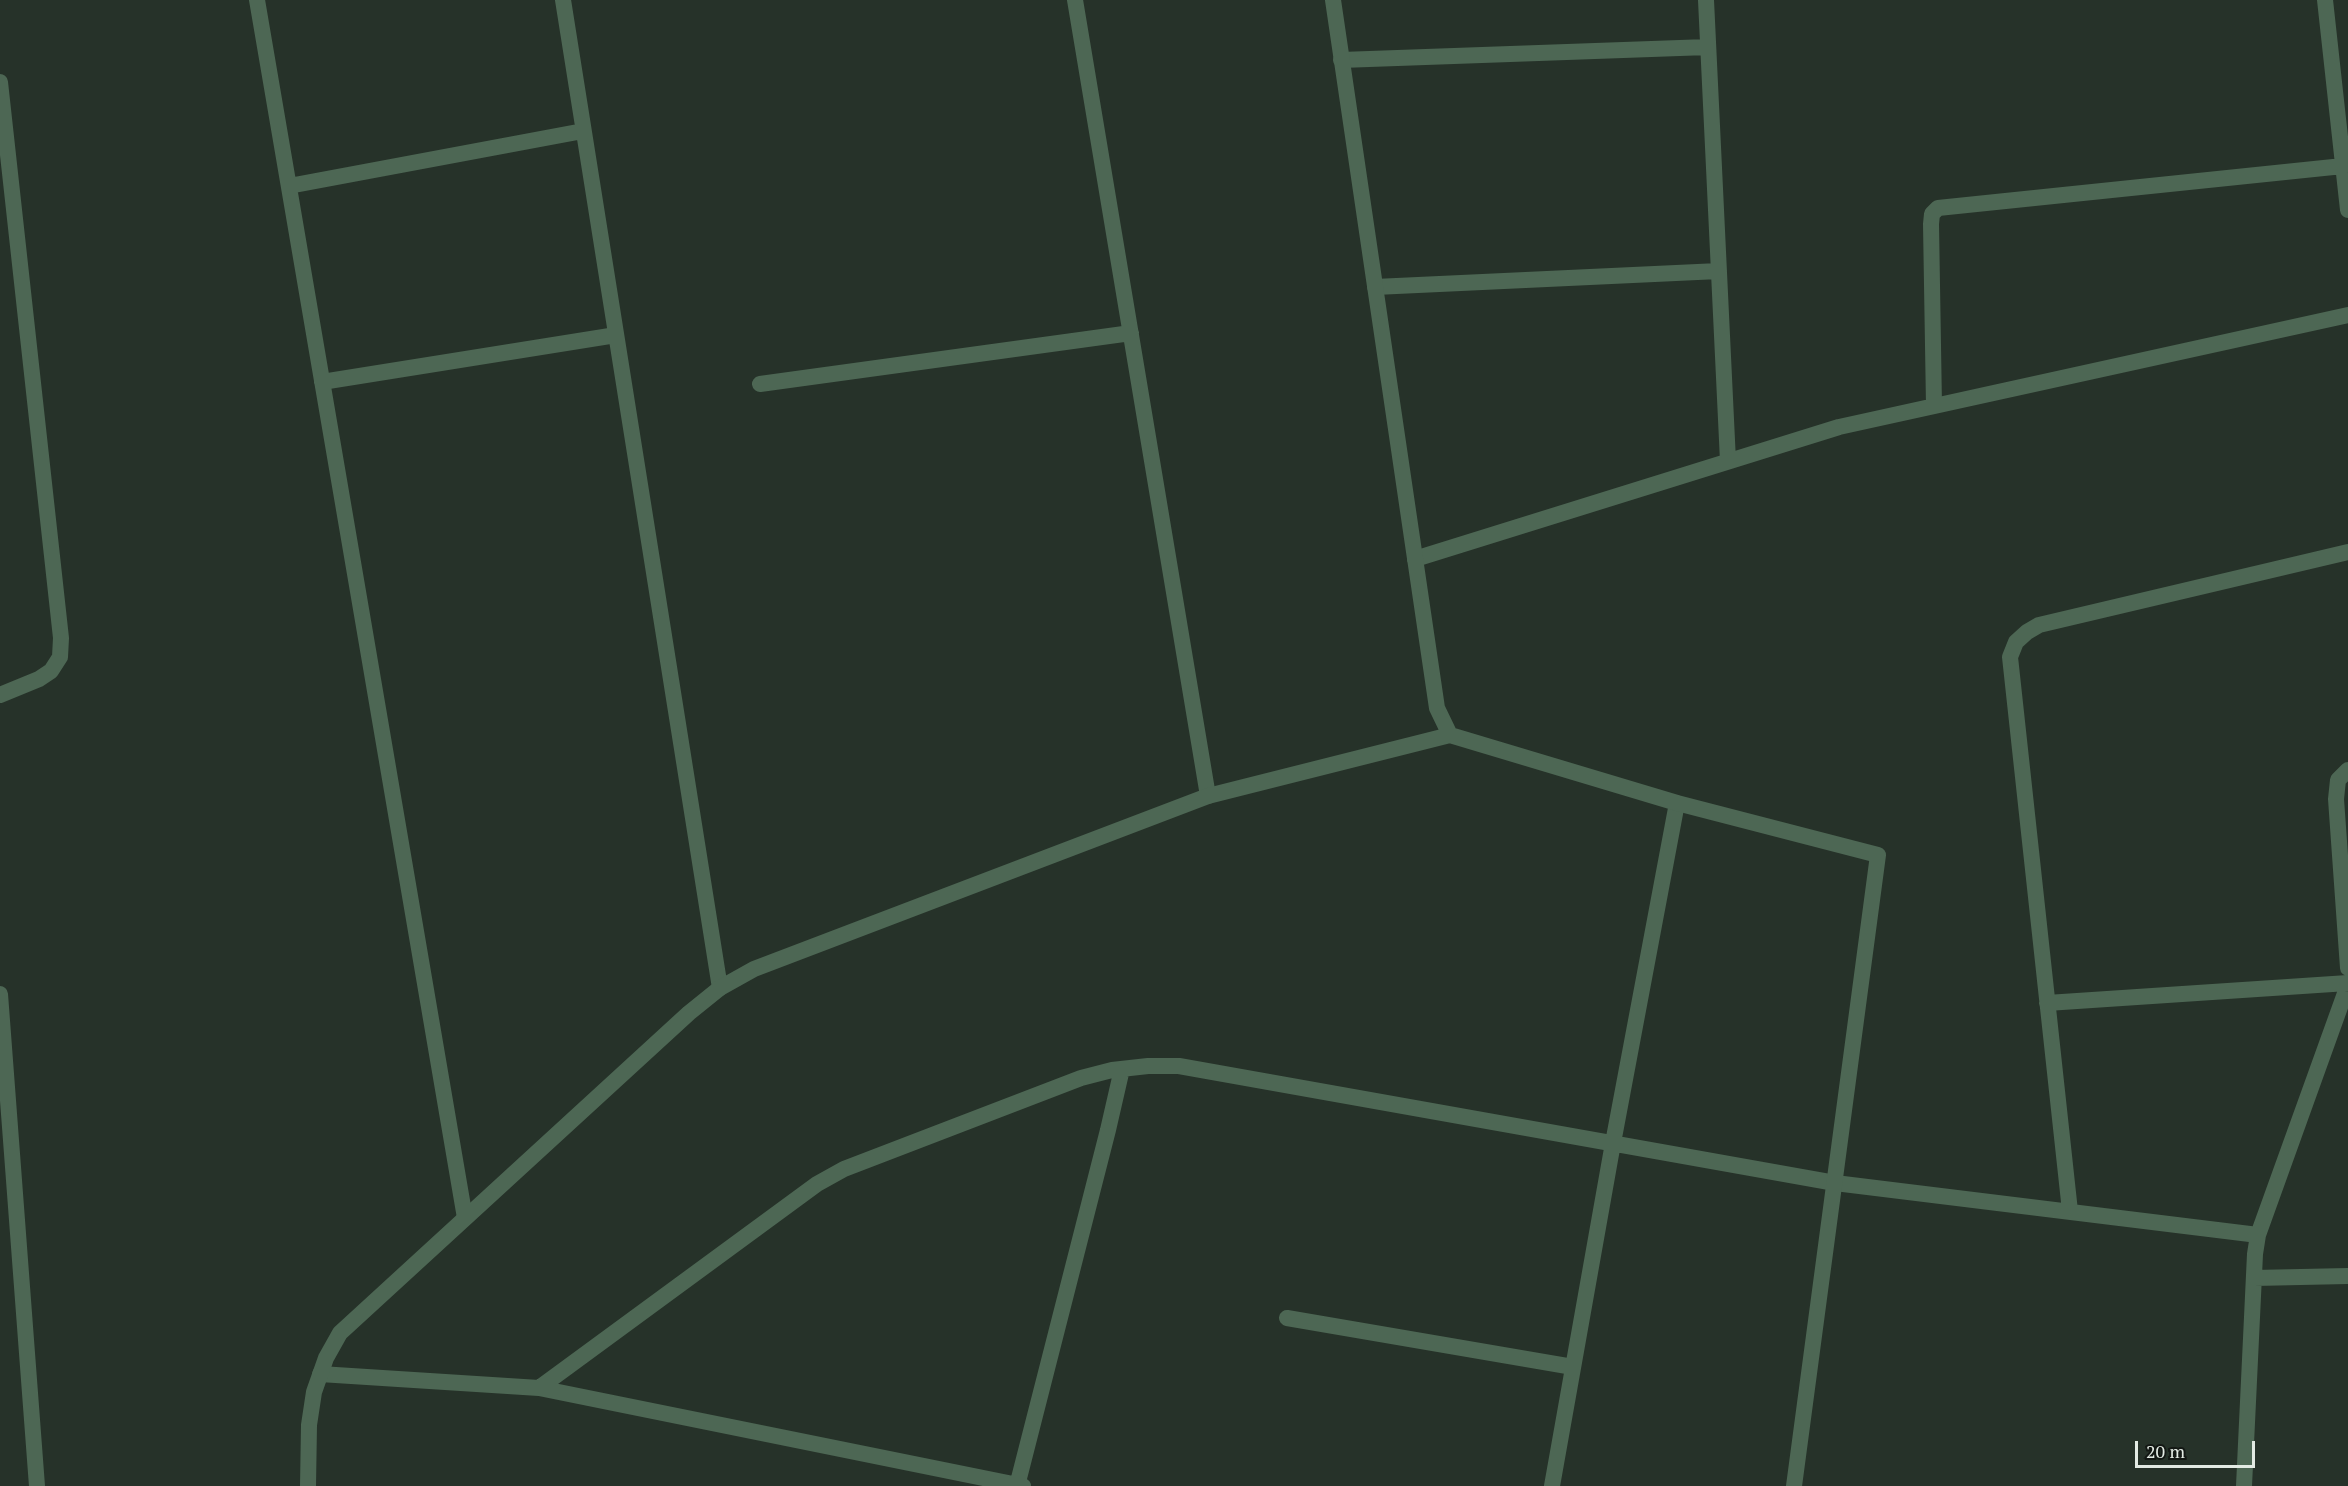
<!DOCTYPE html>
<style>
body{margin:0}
#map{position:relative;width:2348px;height:1486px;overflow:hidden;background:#263229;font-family:"PT Serif",serif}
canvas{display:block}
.scale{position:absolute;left:2135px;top:1441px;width:120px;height:27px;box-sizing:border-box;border:3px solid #e3ebe4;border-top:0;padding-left:8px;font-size:18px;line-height:21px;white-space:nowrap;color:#e3ebe4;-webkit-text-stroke:4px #131814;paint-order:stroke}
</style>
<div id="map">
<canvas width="2348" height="1486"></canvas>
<div class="scale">20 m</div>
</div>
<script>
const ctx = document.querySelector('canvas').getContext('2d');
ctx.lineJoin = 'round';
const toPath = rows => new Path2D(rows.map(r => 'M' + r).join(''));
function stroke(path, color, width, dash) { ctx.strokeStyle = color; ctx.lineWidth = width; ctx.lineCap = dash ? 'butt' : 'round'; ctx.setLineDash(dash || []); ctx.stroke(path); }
stroke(toPath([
 [257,0,465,1218],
 [563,0,720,988],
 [1075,0,1208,796],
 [1706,0,1728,461],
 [2325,0,2348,210],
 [1341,60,1708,47],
 [0,82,61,638,60,657,51,671,39,679,0,695],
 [289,186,583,131],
 [1375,287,1719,271],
 [322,382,616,335],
 [760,384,1131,333],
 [1934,406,1931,224,1932,214,1938,208,2343,166],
 [1415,559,1839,427,2348,315],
 [2348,770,2338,780,2336,799,2348,968],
 [0,994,37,1486],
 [2047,1003,2348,983],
 [2070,1211,2010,657,2016,642,2027,632,2039,625,2348,552],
 [2254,1278,2348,1276],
 [1287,1318,1573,1367],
 [320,1374,539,1388,1023,1486],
 [539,1388,817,1184,844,1169,1081,1078,1112,1070,1148,1066,1179,1066,1835,1183,2258,1235],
 [1017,1486,1108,1130,1122,1069],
 [1552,1486,1613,1143,1677,803],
 [2244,1486,2255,1254,2258,1235,2348,985]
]), '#4d6754', 16);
stroke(toPath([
 [1333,0,1437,708,1450,735,1677,803,1878,855,1794,1486],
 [308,1486,309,1425,314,1392,326,1358,340,1333,689,1013,720,988,754,969,1208,796,1450,735]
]), '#4d6754', 16);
</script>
